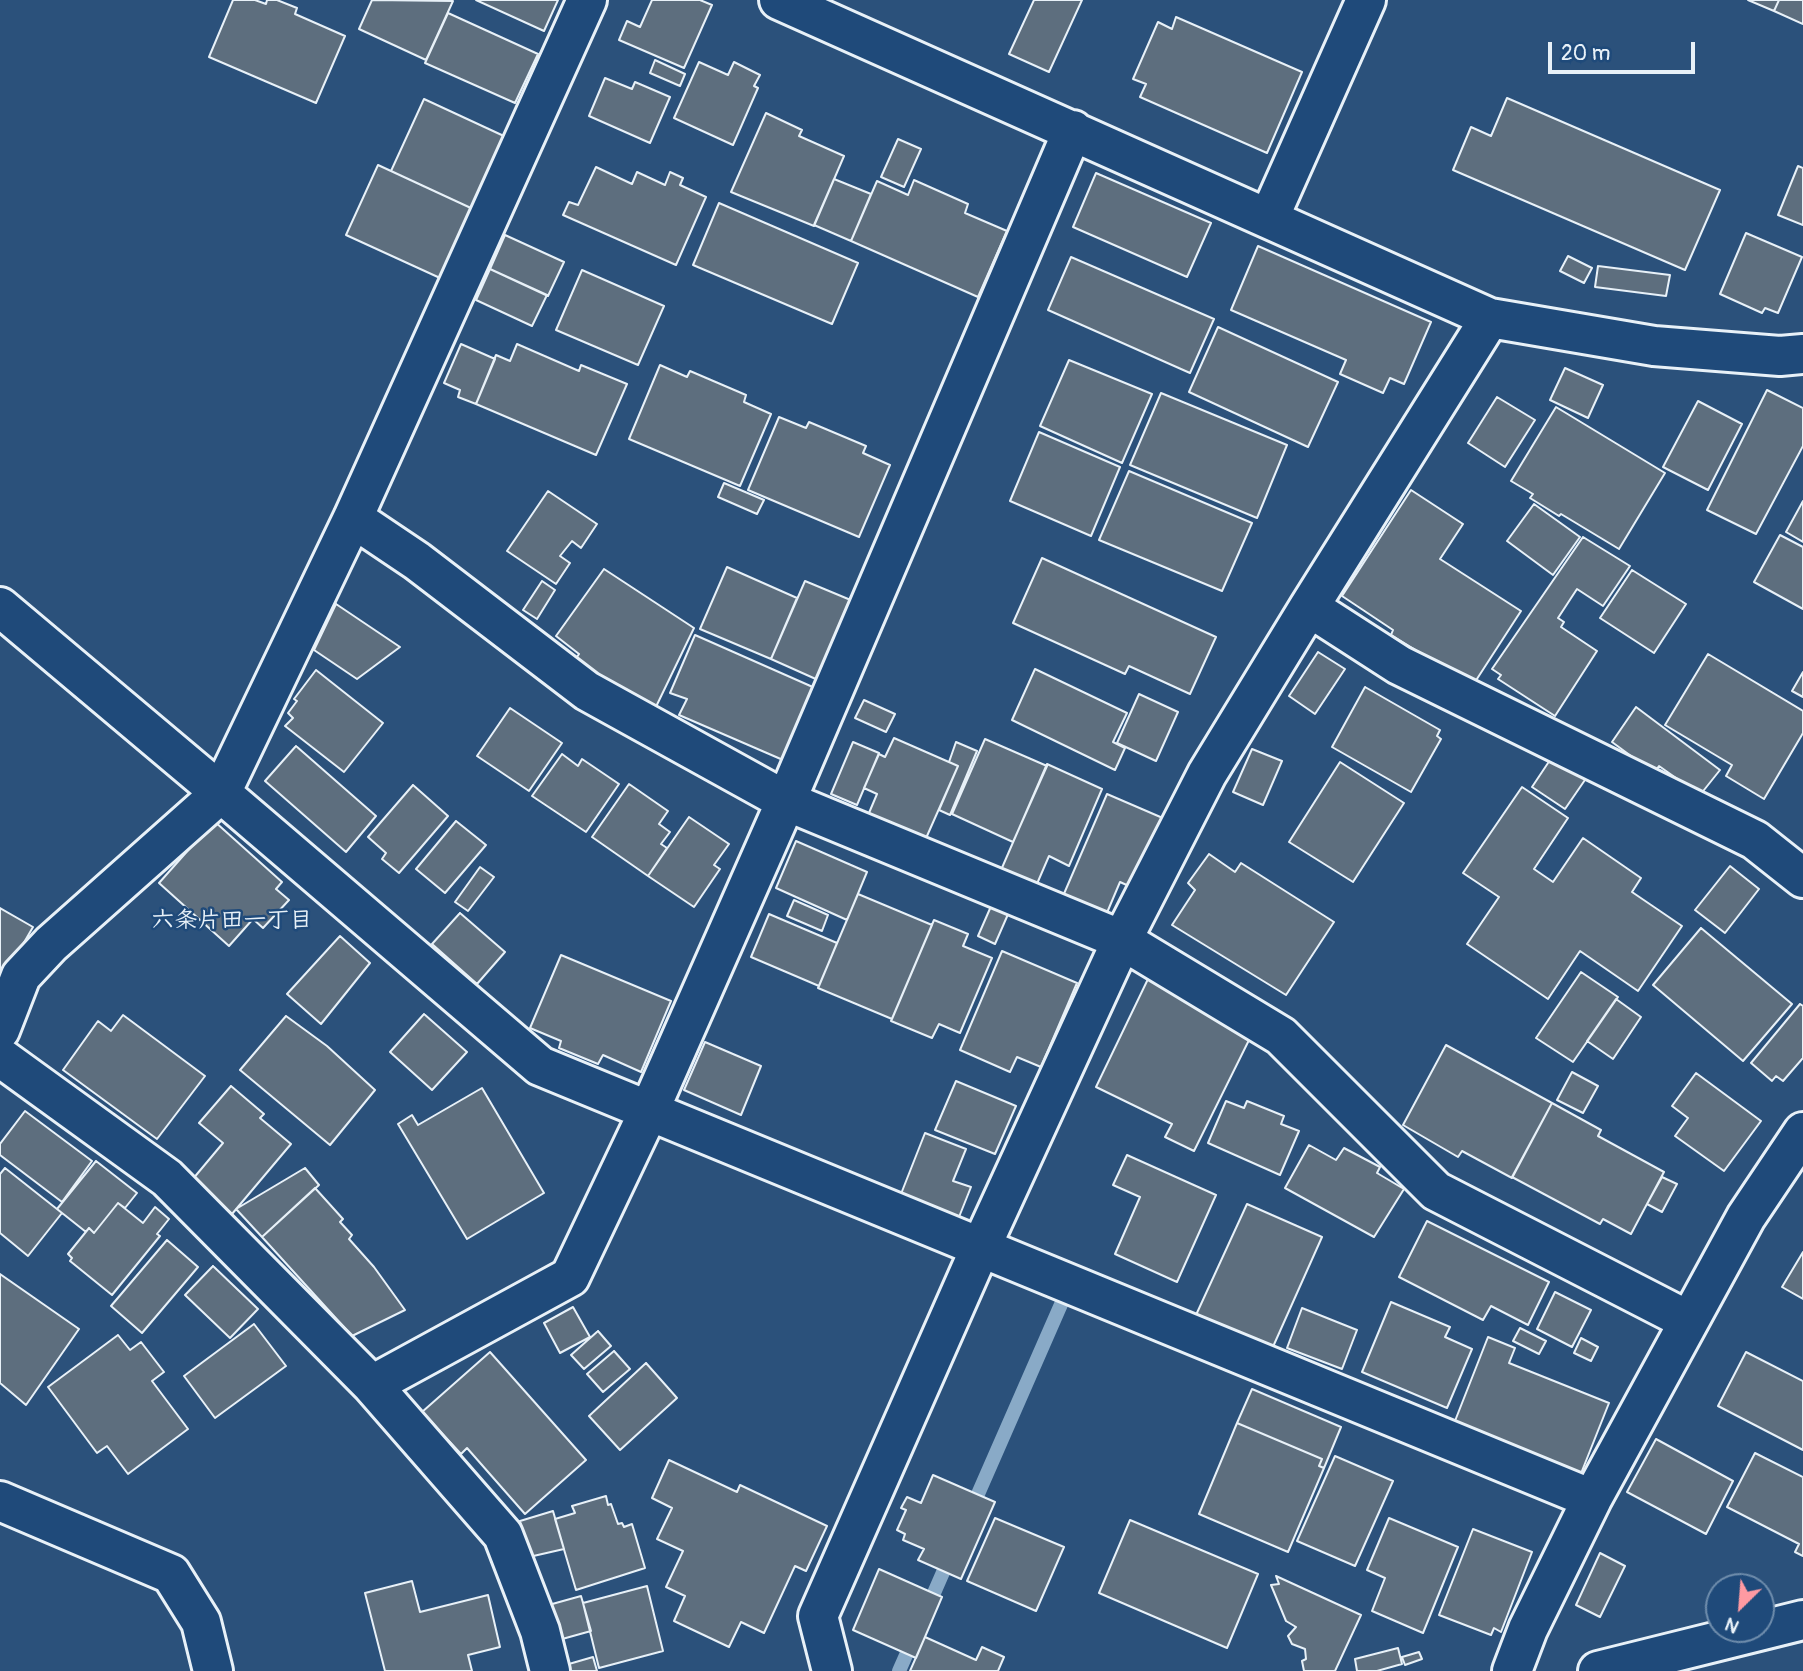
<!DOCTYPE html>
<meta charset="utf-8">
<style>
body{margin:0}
#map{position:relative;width:1803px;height:1671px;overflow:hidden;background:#2b517b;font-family:Pangolin,sans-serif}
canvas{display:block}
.north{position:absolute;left:1705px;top:1573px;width:70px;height:70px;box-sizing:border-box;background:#1f4a7a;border:2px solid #6f8dac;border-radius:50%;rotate:205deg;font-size:19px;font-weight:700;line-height:28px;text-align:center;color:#e8f1f8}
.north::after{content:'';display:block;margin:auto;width:24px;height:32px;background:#ff9aa2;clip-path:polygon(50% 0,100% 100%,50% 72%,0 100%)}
.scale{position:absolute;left:1548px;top:42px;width:147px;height:32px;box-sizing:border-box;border:4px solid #e8f1f8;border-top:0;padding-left:9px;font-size:21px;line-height:24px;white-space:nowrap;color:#e8f1f8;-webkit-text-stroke:5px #1f4a7a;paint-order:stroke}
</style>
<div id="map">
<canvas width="1803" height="1671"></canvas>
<div class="north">N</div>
<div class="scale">20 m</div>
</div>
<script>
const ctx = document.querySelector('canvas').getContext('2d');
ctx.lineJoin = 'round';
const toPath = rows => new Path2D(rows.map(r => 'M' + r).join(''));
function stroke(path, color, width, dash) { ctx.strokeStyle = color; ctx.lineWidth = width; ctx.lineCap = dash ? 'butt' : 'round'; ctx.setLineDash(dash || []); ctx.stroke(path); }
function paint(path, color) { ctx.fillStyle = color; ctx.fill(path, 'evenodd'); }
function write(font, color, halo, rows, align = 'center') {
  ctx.font = font + ' Pangolin,"Klee One",sans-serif'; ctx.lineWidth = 5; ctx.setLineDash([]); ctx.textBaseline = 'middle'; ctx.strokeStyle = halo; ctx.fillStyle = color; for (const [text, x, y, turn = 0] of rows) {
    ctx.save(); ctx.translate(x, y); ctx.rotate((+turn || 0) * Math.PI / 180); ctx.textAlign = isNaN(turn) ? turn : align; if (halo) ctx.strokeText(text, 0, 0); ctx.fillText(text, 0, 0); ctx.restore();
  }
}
stroke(toPath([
 [971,1510,1066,1293],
 [927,1609,951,1554],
 [899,1671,914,1637]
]), '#89aac7', 14);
const building = toPath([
 [233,0,255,0,266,4,267,0,277,0,297,8,295,14,345,36,316,103,209,57,233,0],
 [372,0,453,1,426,60,359,29,372,0],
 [476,0,558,0,544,31,476,0],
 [652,0,700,0,712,5,684,68,619,40,627,21,640,27,652,0],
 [1034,0,1082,0,1049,72,1009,54,1034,0],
 [1748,0,1779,0,1774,11,1748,0],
 [1779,0,1803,0,1803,24,1774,11,1779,0],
 [448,13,538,54,515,103,425,63,448,13],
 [1176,17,1302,72,1267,153,1140,97,1146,84,1133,79,1158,22,1172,29,1176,17],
 [655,60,685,74,680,86,650,73,655,60],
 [699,62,728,75,734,62,760,75,754,86,758,88,733,145,674,118,699,62],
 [605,78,632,89,635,82,670,97,650,143,589,116,605,78],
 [1507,98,1720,190,1685,270,1453,170,1471,127,1491,136,1507,98],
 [424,99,506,137,473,209,391,171,424,99],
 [766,113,802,130,799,136,844,156,814,226,731,192,766,113],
 [898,139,921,149,904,187,881,177,898,139],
 [378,165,473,209,440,278,346,235,378,165],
 [1798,166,1803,168,1803,225,1778,215,1798,166],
 [596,167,632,184,637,172,665,185,670,172,683,178,680,185,706,197,676,265,563,215,569,202,578,205,596,167],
 [1096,173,1211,223,1187,277,1073,227,1096,173],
 [834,179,871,194,851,241,814,225,834,179],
 [914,180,968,204,965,213,1007,231,978,297,851,241,877,181,908,195,914,180],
 [719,203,858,263,832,324,693,265,719,203],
 [1746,233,1802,257,1778,313,1765,308,1762,313,1720,294,1746,233],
 [505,235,564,262,548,296,490,269,505,235],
 [1258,246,1431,322,1404,384,1390,378,1383,393,1340,374,1346,360,1231,310,1258,246],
 [1568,256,1592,268,1584,283,1560,271,1568,256],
 [1071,257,1214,319,1190,373,1048,310,1071,257],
 [1598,266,1670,275,1666,296,1595,287,1598,266],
 [490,269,547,295,532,326,476,300,490,269],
 [582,270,664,306,638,365,556,330,582,270],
 [1218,327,1338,382,1308,447,1189,392,1218,327],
 [461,344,495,359,476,404,458,397,460,390,444,383,461,344],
 [517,344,579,371,581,365,627,384,596,455,476,404,496,355,510,361,517,344],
 [1069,360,1152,394,1122,463,1040,426,1069,360],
 [660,365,687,377,690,371,746,395,744,402,771,414,740,486,629,439,660,365],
 [1565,368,1603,385,1588,418,1550,400,1565,368],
 [1767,390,1803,408,1803,446,1756,534,1707,510,1767,390],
 [1161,393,1287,445,1257,518,1130,465,1161,393],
 [1497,397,1535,420,1505,467,1468,443,1497,397],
 [1698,401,1742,424,1708,490,1663,467,1698,401],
 [1556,407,1665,473,1619,549,1561,514,1559,516,1530,498,1533,494,1511,481,1556,407],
 [779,417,806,428,809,422,866,446,863,453,890,465,859,537,748,490,779,417],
 [1039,432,1120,467,1091,536,1010,501,1039,432],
 [1129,471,1252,523,1222,591,1099,540,1129,471],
 [724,483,764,500,757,514,718,497,724,483],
 [1411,490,1463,524,1440,559,1521,611,1473,685,1391,635,1393,630,1342,596,1411,490],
 [548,491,597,524,581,548,572,541,560,556,570,563,556,584,507,551,548,491],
 [1803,501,1803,542,1786,532,1803,501],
 [1534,504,1580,537,1553,575,1507,541,1534,504],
 [1780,535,1803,547,1803,609,1754,582,1780,535],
 [1583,537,1630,566,1603,606,1577,589,1558,618,1564,622,1561,627,1597,651,1555,716,1498,679,1501,675,1492,669,1583,537],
 [1042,558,1216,637,1190,694,1129,666,1125,674,1013,623,1042,558],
 [727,567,797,598,771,659,700,629,727,567],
 [604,569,694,628,652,715,575,660,579,654,556,636,604,569],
 [1632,570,1686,604,1654,653,1600,618,1632,570],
 [542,581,555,590,537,619,523,610,542,581],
 [805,581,853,601,818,680,771,659,805,581],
 [336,604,400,647,357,679,314,650,336,604],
 [695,635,815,688,783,760,679,715,687,699,670,693,695,635],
 [1318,652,1345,669,1315,714,1289,696,1318,652],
 [1708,654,1803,711,1803,733,1764,799,1726,776,1732,765,1665,725,1708,654],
 [1035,669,1127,713,1113,742,1125,748,1115,770,1012,720,1035,669],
 [316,670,383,723,344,772,285,726,293,718,288,713,297,701,294,699,316,670],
 [1803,672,1803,697,1792,691,1803,672],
 [1365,687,1440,730,1437,736,1441,739,1411,792,1332,747,1365,687],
 [1139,694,1178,712,1156,761,1117,743,1139,694],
 [864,700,895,714,886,732,855,718,864,700],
 [1636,707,1720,770,1700,795,1659,766,1654,773,1612,742,1636,707],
 [510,708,562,743,529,791,477,756,510,708],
 [894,738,958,766,923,845,866,820,877,794,864,788,879,754,885,757,894,738],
 [985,739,1047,766,1013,842,952,814,985,739],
 [853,742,879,753,857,805,831,794,853,742],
 [956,742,977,751,950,815,939,810,958,766,949,762,956,742],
 [296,746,376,816,346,852,265,781,296,746],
 [1252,749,1282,761,1263,805,1233,792,1252,749],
 [562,754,578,766,582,759,619,784,586,832,532,796,562,754],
 [1550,760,1587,777,1565,809,1532,787,1550,760],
 [1340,762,1404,803,1353,882,1289,842,1340,762],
 [1047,764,1102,789,1069,866,1049,856,1033,893,998,877,1047,764],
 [629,784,668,811,659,824,670,832,661,844,667,848,648,876,592,837,629,784],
 [413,785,448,816,399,873,382,859,386,853,368,837,413,785],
 [1522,787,1568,818,1534,869,1553,882,1583,838,1641,878,1632,892,1682,926,1638,991,1580,951,1548,999,1467,944,1499,897,1463,873,1522,787],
 [1107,794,1172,822,1140,891,1120,882,1106,915,1063,896,1107,794],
 [689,817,729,844,714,865,720,869,694,907,648,876,689,817],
 [214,821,282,882,276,889,289,900,263,928,253,919,229,946,159,883,214,821],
 [456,821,486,845,445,893,416,869,456,821],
 [796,841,867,872,847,920,776,888,796,841],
 [1209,854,1235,872,1241,863,1334,922,1286,995,1172,925,1195,890,1188,883,1209,854],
 [1730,866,1759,889,1725,933,1695,910,1730,866],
 [480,867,494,877,468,911,455,902,480,867],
 [858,894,932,925,892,1019,818,988,858,894],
 [794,900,828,915,822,931,787,916,794,900],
 [992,904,1009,912,995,944,978,936,992,904],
 [0,908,33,927,0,984,0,908],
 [460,913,505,952,477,984,432,944,460,913],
 [769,914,837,943,819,986,751,957,769,914],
 [934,920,968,934,963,946,992,958,960,1033,939,1024,932,1038,891,1021,934,920],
 [1701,928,1792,1004,1743,1061,1653,985,1701,928],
 [340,936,370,963,321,1024,287,994,340,936],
 [1002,951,1077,983,1041,1067,1017,1057,1010,1072,960,1050,1002,951],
 [561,955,671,1001,641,1072,603,1055,598,1064,559,1048,561,1041,530,1028,561,955],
 [1581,972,1618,997,1573,1062,1536,1038,1581,972],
 [1148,979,1252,1034,1194,1151,1165,1137,1172,1124,1096,1087,1148,979],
 [1616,999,1641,1017,1613,1059,1587,1041,1616,999],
 [1800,1004,1803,1006,1803,1058,1783,1081,1776,1076,1772,1081,1751,1063,1800,1004],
 [424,1014,467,1052,432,1090,390,1052,424,1014],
 [123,1015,205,1076,157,1139,63,1070,98,1021,111,1031,123,1015],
 [286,1016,327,1046,375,1090,330,1145,240,1070,286,1016],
 [705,1042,761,1066,741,1115,684,1090,705,1042],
 [1446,1045,1552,1103,1512,1178,1462,1151,1458,1157,1403,1125,1446,1045],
 [1572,1072,1598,1086,1583,1113,1557,1100,1572,1072],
 [1696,1073,1761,1121,1724,1171,1675,1136,1688,1118,1672,1106,1696,1073],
 [956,1081,1016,1106,995,1154,935,1130,956,1081],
 [231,1086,264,1114,260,1118,291,1144,232,1214,192,1180,223,1143,199,1123,231,1086],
 [482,1088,544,1193,467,1239,398,1124,412,1115,418,1125,482,1088],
 [1226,1101,1244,1108,1247,1101,1284,1116,1281,1124,1299,1131,1280,1175,1208,1143,1226,1101],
 [1552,1103,1601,1130,1598,1136,1664,1172,1631,1234,1603,1219,1600,1224,1512,1177,1552,1103],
 [25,1111,92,1161,62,1202,0,1155,0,1144,25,1111],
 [925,1133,966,1149,953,1181,971,1187,957,1222,899,1199,925,1133],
 [1309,1145,1336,1160,1344,1148,1380,1167,1377,1173,1404,1189,1374,1237,1285,1188,1309,1145],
 [1127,1155,1216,1195,1177,1282,1115,1254,1140,1197,1113,1185,1127,1155],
 [96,1161,137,1193,125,1208,118,1203,94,1233,89,1228,86,1232,57,1209,96,1161],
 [5,1168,62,1213,28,1256,0,1233,0,1174,5,1168],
 [305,1168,319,1185,262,1237,236,1209,305,1168],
 [1662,1177,1677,1184,1662,1212,1647,1204,1662,1177],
 [315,1188,343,1219,340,1222,352,1235,349,1239,374,1267,405,1310,352,1336,262,1237,315,1188],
 [118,1203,143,1223,155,1207,169,1219,157,1234,160,1236,112,1295,70,1261,72,1258,68,1254,89,1228,94,1233,118,1203],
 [1247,1204,1322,1237,1272,1349,1196,1315,1247,1204],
 [1427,1221,1549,1282,1528,1325,1491,1306,1483,1320,1399,1277,1427,1221],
 [167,1240,198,1267,142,1333,111,1306,167,1240],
 [1803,1252,1803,1299,1782,1287,1803,1252],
 [213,1266,258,1309,230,1338,185,1295,213,1266],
 [0,1274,79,1329,26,1405,0,1383,0,1274],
 [1555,1292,1591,1310,1572,1347,1537,1329,1555,1292],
 [1391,1302,1450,1327,1445,1337,1472,1349,1447,1408,1362,1372,1391,1302],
 [573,1307,590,1337,560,1353,544,1323,573,1307],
 [1302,1308,1357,1330,1342,1369,1287,1348,1302,1308],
 [254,1324,286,1366,215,1418,184,1376,254,1324],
 [1520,1328,1546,1341,1539,1354,1513,1341,1520,1328],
 [598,1331,611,1346,584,1369,571,1355,598,1331],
 [118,1335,130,1350,141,1342,164,1372,152,1381,188,1429,128,1474,107,1446,97,1453,48,1387,118,1335],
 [1488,1337,1515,1348,1509,1363,1609,1403,1580,1476,1453,1426,1488,1337],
 [1581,1338,1598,1347,1591,1361,1574,1353,1581,1338],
 [614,1351,630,1369,603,1392,587,1374,614,1351],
 [490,1352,586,1460,525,1514,467,1448,461,1454,422,1412,490,1352],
 [1746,1352,1803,1381,1803,1450,1718,1406,1746,1352],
 [646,1363,677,1398,620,1450,589,1416,646,1363],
 [1252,1389,1341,1427,1324,1468,1319,1466,1322,1459,1237,1423,1252,1389],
 [1237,1423,1322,1459,1319,1466,1324,1468,1288,1552,1199,1514,1237,1423],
 [1656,1439,1733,1481,1706,1534,1627,1492,1656,1439],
 [1755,1453,1803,1477,1803,1556,1795,1552,1799,1544,1727,1507,1755,1453],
 [1335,1456,1393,1481,1355,1566,1297,1541,1335,1456],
 [669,1460,737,1492,740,1485,827,1526,806,1571,795,1566,764,1633,741,1622,729,1647,674,1621,685,1596,666,1587,683,1551,657,1539,672,1508,652,1498,669,1460],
 [933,1475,995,1502,961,1579,918,1560,924,1549,903,1540,905,1534,897,1530,906,1510,901,1508,907,1497,921,1503,933,1475],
 [606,1496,608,1505,611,1504,618,1524,622,1523,624,1527,632,1524,645,1568,576,1590,555,1519,575,1513,572,1506,606,1496],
 [553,1511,564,1549,529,1557,520,1521,553,1511],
 [995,1518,1064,1547,1036,1611,967,1581,995,1518],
 [1389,1518,1458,1547,1423,1633,1372,1611,1385,1578,1367,1570,1389,1518],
 [1130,1520,1258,1574,1227,1648,1099,1593,1130,1520],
 [1473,1529,1532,1552,1501,1632,1494,1628,1491,1635,1439,1615,1473,1529],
 [1600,1553,1625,1566,1600,1617,1576,1605,1600,1553],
 [879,1569,942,1597,916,1658,853,1630,879,1569],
 [1276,1576,1361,1615,1335,1671,1304,1671,1302,1661,1306,1659,1305,1649,1292,1644,1288,1636,1296,1627,1286,1621,1271,1585,1279,1584,1276,1576],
 [412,1581,420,1612,488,1595,500,1647,468,1655,472,1671,385,1671,365,1593,412,1581],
 [647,1586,663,1651,599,1668,583,1603,647,1586],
 [581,1596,591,1631,555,1641,545,1606,581,1596],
 [925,1637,976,1660,982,1647,1004,1657,998,1671,910,1671,925,1637],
 [1398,1648,1402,1664,1377,1671,1357,1671,1355,1659,1398,1648],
 [1419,1652,1422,1659,1405,1665,1402,1657,1419,1652],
 [593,1657,597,1671,563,1671,562,1666,593,1657]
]);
paint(building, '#5d6e7e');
stroke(building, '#e8f1f8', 2);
const minor = toPath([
 [779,0,1490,318,1654,346,1780,356,1803,354],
 [1269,218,1366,0],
 [353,518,417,561,587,691,786,801,1122,940,1281,1036,1436,1191,1689,1321],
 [0,607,221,793,540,1066,1592,1499],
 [1309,607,1399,665,1755,840,1803,878],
 [0,1030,21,976,51,944,221,793,353,518,587,0],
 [0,1057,167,1178,372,1385,503,1535,540,1631,550,1671],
 [372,1385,570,1277,649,1111,786,801,1073,130],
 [0,1501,171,1574,201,1622,213,1671],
 [832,1671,818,1616,980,1249,1122,940,1207,774,1309,607,1490,318],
 [1512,1671,1528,1629,1592,1499,1746,1217,1803,1132]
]);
const primary = toPath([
 [1598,1671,1803,1620]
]);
stroke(minor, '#e8f1f8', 44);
stroke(primary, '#e8f1f8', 44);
stroke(minor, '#1f4a7a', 38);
stroke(primary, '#1f4a7a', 38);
write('bold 23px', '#e8f1f8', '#1f4a7a', [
 ["六条片田一丁目",232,921]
]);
</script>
